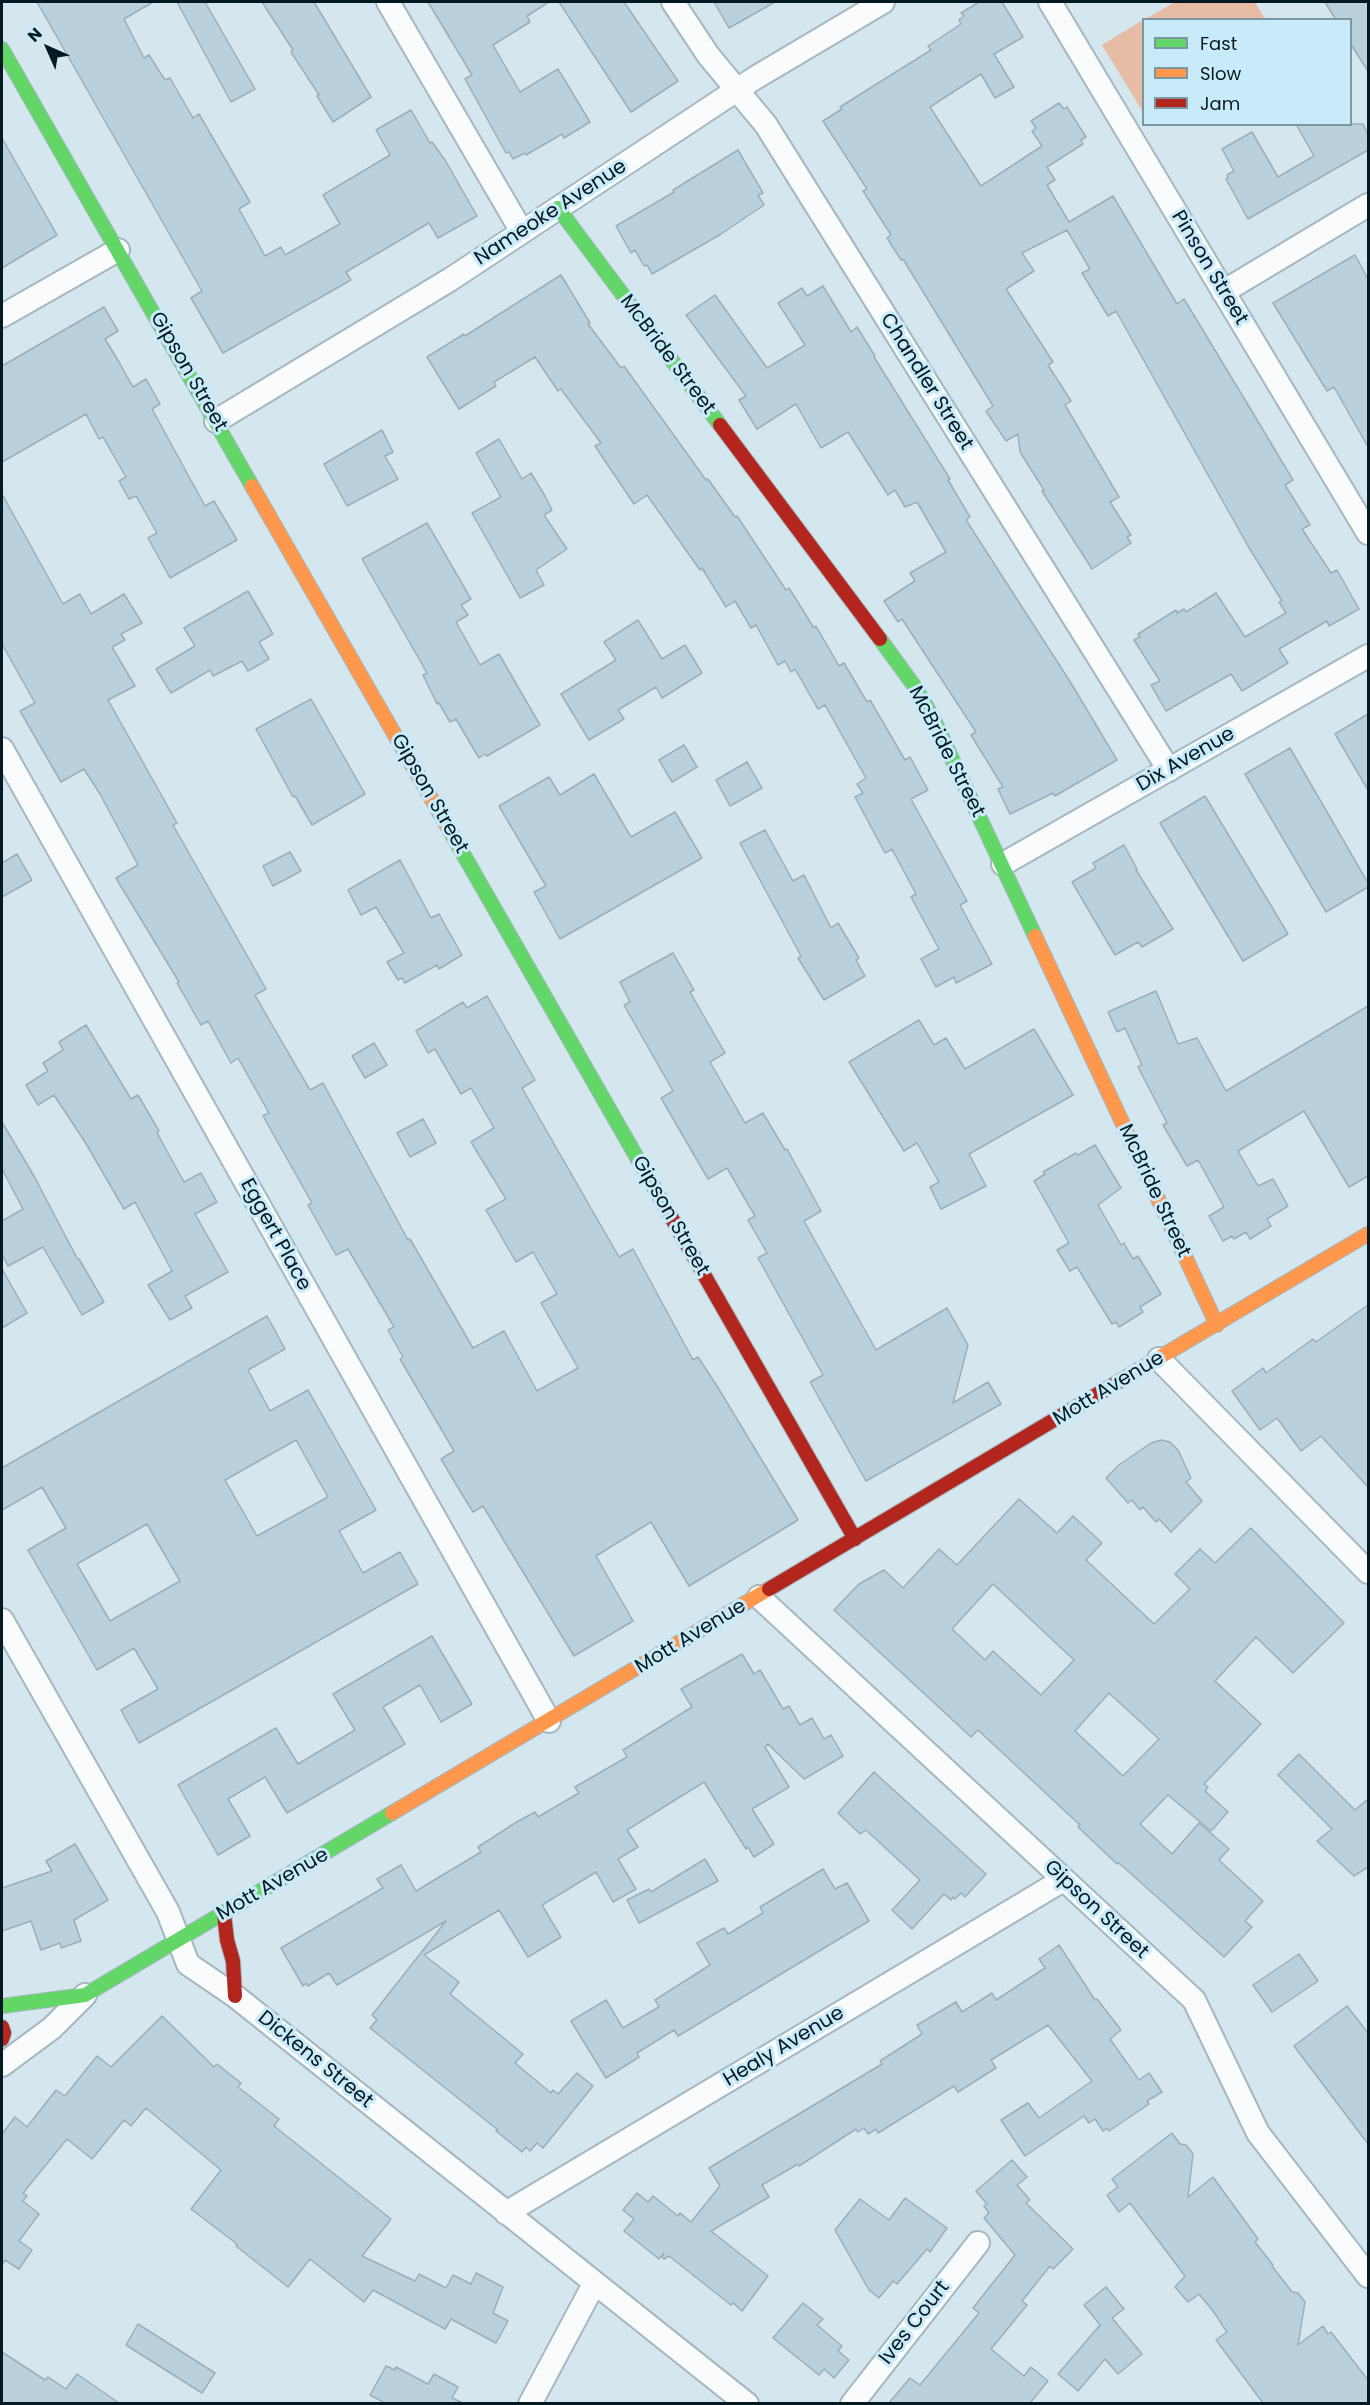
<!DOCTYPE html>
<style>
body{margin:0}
#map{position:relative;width:1370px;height:2405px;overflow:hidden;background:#d4e6ee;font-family:Poppins,sans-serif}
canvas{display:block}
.frame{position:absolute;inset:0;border:3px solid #041a23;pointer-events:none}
.legend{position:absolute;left:1142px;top:18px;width:210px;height:108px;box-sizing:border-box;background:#c9eaf9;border:2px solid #7a97a3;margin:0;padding:8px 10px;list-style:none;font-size:18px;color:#041a23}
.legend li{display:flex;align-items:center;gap:12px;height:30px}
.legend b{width:30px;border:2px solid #7a97a3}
.north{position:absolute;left:18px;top:18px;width:60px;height:60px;-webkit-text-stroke:4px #c9eaf9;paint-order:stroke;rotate:315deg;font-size:16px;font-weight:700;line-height:24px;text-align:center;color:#041a23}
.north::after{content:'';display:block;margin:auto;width:21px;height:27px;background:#041a23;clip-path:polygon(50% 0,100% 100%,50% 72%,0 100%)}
</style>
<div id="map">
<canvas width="1370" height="2405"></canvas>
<div class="frame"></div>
<ul class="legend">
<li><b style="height:8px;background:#63d668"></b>Fast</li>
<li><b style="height:8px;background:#ff974d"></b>Slow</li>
<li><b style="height:8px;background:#b3261e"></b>Jam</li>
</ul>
<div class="north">N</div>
</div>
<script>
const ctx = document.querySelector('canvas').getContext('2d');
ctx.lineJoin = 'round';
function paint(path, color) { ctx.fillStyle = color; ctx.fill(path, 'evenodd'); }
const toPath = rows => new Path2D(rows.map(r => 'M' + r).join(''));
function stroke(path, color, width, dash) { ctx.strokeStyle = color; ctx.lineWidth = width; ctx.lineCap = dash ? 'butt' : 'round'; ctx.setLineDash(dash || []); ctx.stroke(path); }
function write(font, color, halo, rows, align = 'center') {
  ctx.font = font + ' Poppins,sans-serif'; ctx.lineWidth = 6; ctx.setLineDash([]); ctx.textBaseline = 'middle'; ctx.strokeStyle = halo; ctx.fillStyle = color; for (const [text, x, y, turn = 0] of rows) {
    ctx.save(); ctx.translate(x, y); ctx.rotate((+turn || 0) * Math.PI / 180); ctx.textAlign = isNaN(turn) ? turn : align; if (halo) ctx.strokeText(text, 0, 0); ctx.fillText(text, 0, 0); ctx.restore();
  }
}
paint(toPath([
 [1175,2,1255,2,1265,19,1145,19],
 [1143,20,1143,112,1102,45]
]), '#e7bca4');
const building = toPath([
 [37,2,153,2,124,19,144,58,149,55,165,80,170,78,193,118,199,114,250,202,239,209,265,256,281,247,285,255,340,224,323,195,390,155,376,130,411,110,430,143,432,142,445,160,477,216,438,238,429,223,346,272,351,280,223,353,191,298,202,291,37,2],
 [177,2,205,2,255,89,231,102,177,2],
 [262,2,314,2,371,97,333,122,317,96,319,95,291,52,293,50,262,2],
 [428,2,549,2,527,16,530,22,493,45,520,92,558,69,590,122,564,138,562,134,526,155,525,153,513,159,509,152,506,153,465,79,472,75,428,2],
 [559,2,624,2,678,81,631,112,559,2],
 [714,2,775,2,729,28,714,2],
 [979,2,1002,2,1023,37,994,54,1014,87,995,98,981,74,930,107,981,186,1042,146,1032,131,1036,128,1031,121,1059,103,1064,109,1067,107,1086,137,1081,140,1083,144,1047,167,1055,180,1047,185,1069,222,1113,196,1177,304,1184,299,1253,413,1293,480,1285,485,1310,525,1302,529,1331,573,1337,570,1359,609,1329,626,1327,621,1279,649,1288,663,1242,691,1231,674,1166,711,1151,685,1160,681,1134,640,1140,637,1138,634,1176,610,1177,613,1184,609,1186,612,1216,593,1245,637,1286,613,1279,602,1282,601,1248,546,1116,311,1108,316,1082,273,1090,269,1067,230,1022,253,1034,271,1006,289,1053,362,1048,365,1071,401,1065,405,1119,497,1110,502,1131,535,1127,537,1131,543,1092,569,1042,491,1044,490,1020,452,1018,434,1006,441,986,411,993,406,903,259,901,260,887,238,891,235,863,191,867,189,823,121,842,109,840,107,931,50,928,46,961,24,959,20,964,16,961,13,979,2],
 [1325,2,1368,2,1368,71,1350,43,1350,20,1336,20,1325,2],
 [1296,124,1363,124,1368,135,1368,150,1248,219,1226,179,1228,178,1227,175,1234,171,1222,149,1252,132,1278,177,1314,156,1296,124],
 [2,138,57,235,2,268,2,138],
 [738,150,763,193,758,195,764,205,721,234,652,274,647,265,644,266,635,250,631,253,616,226,674,192,673,190,738,150],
 [1355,255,1368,279,1368,447,1334,387,1327,391,1273,303,1355,255],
 [561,275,590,323,588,324,621,368,624,366,706,480,708,479,735,517,737,516,786,590,789,588,814,628,816,626,839,666,844,663,867,702,870,700,905,760,910,757,928,790,911,799,967,901,960,905,992,964,956,983,954,977,936,987,921,959,939,949,911,897,916,894,892,849,885,853,855,797,863,793,857,784,866,778,825,705,818,709,795,669,791,672,785,661,778,665,756,625,751,628,735,601,726,607,702,568,700,570,647,495,634,504,595,446,601,443,561,389,558,391,535,357,494,382,496,386,459,409,427,357,464,334,465,336,561,275],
 [823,286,851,332,857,327,875,356,874,357,950,479,948,480,970,517,966,520,1071,683,1117,760,1055,796,1053,793,1010,814,998,789,1003,787,971,735,976,732,902,619,898,622,884,601,915,581,910,573,946,552,917,502,905,507,895,490,888,495,848,432,821,448,796,404,757,429,739,400,746,396,686,315,715,295,767,368,805,345,778,303,802,288,807,296,823,286],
 [104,307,118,331,105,339,119,362,133,387,146,379,160,404,152,409,205,506,214,501,237,540,170,578,148,538,157,533,136,496,129,499,119,481,126,477,103,437,99,439,86,414,2,462,2,366,104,307],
 [382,430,393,452,385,456,398,479,347,506,324,464,382,430],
 [499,439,522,479,531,473,545,496,552,510,544,515,567,549,536,570,544,585,520,598,472,513,501,497,476,453,499,439],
 [2,494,63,604,80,594,91,614,124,594,142,623,121,634,125,640,112,647,135,686,108,700,177,823,173,825,266,989,255,995,275,1030,310,1090,323,1083,408,1240,410,1239,473,1348,504,1331,537,1391,578,1368,541,1303,557,1294,533,1252,516,1262,486,1210,506,1199,471,1142,494,1128,471,1088,461,1094,435,1049,428,1053,416,1031,463,1002,467,1008,487,996,535,1080,522,1088,619,1257,633,1249,693,1360,698,1357,717,1386,798,1520,689,1586,651,1522,596,1556,633,1621,574,1656,483,1506,473,1512,460,1491,441,1459,454,1451,400,1359,403,1357,388,1330,394,1327,348,1249,336,1255,308,1205,312,1203,263,1116,269,1113,238,1058,231,1063,208,1021,201,1025,177,983,179,982,116,878,138,865,100,794,84,769,61,782,20,711,35,703,2,644,2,494],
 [427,523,471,599,461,605,468,615,456,622,480,665,499,654,540,725,487,756,485,754,479,758,456,719,450,722,439,703,437,704,423,675,427,673,362,559,427,523],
 [248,591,273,634,259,642,269,659,248,671,242,661,213,676,210,670,171,693,156,669,195,646,184,628,248,591],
 [638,620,662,659,685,645,702,673,662,698,656,687,618,710,624,719,589,740,561,694,616,660,604,642,638,620],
 [311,699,365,794,312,825,295,796,293,797,256,729,311,699],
 [1368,714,1368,790,1335,734,1368,714],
 [684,745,697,767,672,782,659,760,684,745],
 [1290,748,1368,883,1368,887,1326,912,1245,774,1290,748],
 [747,762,762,788,730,806,716,780,747,762],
 [594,774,631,837,675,812,702,858,560,939,534,892,546,886,499,806,549,777,560,795,594,774],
 [1205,796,1288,934,1243,961,1160,823,1205,796],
 [765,830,793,881,804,875,831,928,838,923,859,958,856,960,865,976,824,1000,798,958,801,956,740,843,765,830],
 [1124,845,1137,869,1136,870,1173,929,1142,947,1138,942,1115,955,1072,882,1096,868,1093,863,1124,845],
 [290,852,301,871,273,886,263,866,290,852],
 [17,854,32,880,2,897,2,863,17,854],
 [400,860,431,918,439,914,462,955,439,969,437,965,405,983,402,978,398,980,387,962,404,953,376,907,361,915,348,890,400,860],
 [673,953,694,990,690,992,725,1053,710,1062,745,1123,763,1113,785,1150,787,1149,821,1211,804,1221,876,1350,947,1308,968,1345,953,1403,988,1382,1001,1404,866,1481,810,1382,823,1375,758,1258,767,1253,748,1220,755,1216,727,1168,708,1179,661,1098,673,1091,624,1005,630,1002,620,982,673,953],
 [1156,991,1178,1044,1197,1038,1226,1091,1368,1006,1368,1176,1349,1187,1304,1111,1238,1151,1258,1186,1273,1179,1288,1206,1267,1219,1271,1226,1250,1239,1246,1232,1234,1239,1232,1236,1223,1241,1209,1216,1224,1207,1198,1160,1187,1166,1163,1125,1167,1123,1138,1067,1142,1065,1125,1028,1117,1032,1108,1012,1156,991],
 [919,1020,934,1045,946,1038,965,1069,1034,1029,1073,1095,969,1154,986,1186,941,1209,930,1187,939,1182,917,1143,904,1151,849,1062,919,1020],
 [86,1025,131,1099,138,1095,159,1131,157,1132,162,1142,184,1182,201,1173,217,1202,195,1214,228,1272,185,1296,192,1308,170,1320,148,1285,172,1271,135,1202,124,1209,85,1142,54,1095,38,1105,26,1085,48,1071,43,1063,63,1050,59,1042,86,1025],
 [374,1043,387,1065,365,1078,352,1056,374,1043],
 [423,1119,436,1143,410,1157,397,1133,423,1119],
 [2,1122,34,1176,78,1260,79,1259,104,1302,82,1315,43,1247,8,1266,2,1254,2,1221,23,1209,2,1169,2,1122],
 [1095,1145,1121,1188,1098,1205,1121,1245,1124,1243,1133,1259,1138,1256,1161,1294,1140,1307,1143,1312,1119,1327,1116,1322,1112,1324,1077,1267,1070,1271,1057,1250,1069,1243,1034,1181,1045,1174,1043,1172,1076,1153,1078,1155,1095,1145],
 [2,1269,27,1313,2,1328,2,1269],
 [1368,1305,1368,1487,1321,1436,1301,1451,1277,1418,1260,1430,1232,1391,1263,1368,1266,1373,1313,1339,1316,1342,1368,1305],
 [267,1316,285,1349,248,1370,270,1411,308,1390,376,1510,339,1531,363,1573,400,1552,418,1584,139,1743,121,1710,158,1689,134,1648,97,1670,28,1550,66,1528,42,1487,2,1510,2,1468,267,1316],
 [296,1440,328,1497,257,1536,225,1480,296,1440],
 [147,1524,180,1581,110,1621,77,1564,147,1524],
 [1161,1440,1170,1442,1178,1450,1191,1478,1186,1482,1202,1501,1171,1532,1159,1519,1156,1522,1143,1507,1140,1510,1132,1500,1128,1503,1106,1478,1119,1465,1151,1443,1161,1440],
 [1019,1499,1057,1533,1073,1516,1102,1543,1086,1560,1154,1624,1190,1589,1175,1574,1200,1549,1215,1563,1251,1528,1344,1623,1293,1673,1256,1637,1215,1681,1261,1724,1204,1784,1208,1787,1205,1791,1228,1812,1211,1831,1168,1795,1140,1824,1172,1854,1199,1823,1229,1849,1219,1860,1263,1901,1245,1921,1252,1927,1224,1957,1119,1863,1117,1864,1078,1827,1080,1825,978,1730,971,1737,834,1610,859,1584,884,1570,903,1588,939,1549,957,1565,1019,1499],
 [993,1584,1074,1660,1041,1695,993,1651,985,1660,952,1629,993,1584],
 [1109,1693,1159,1739,1123,1776,1075,1731,1109,1693],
 [432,1636,472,1704,441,1722,420,1685,383,1707,405,1744,287,1813,265,1777,228,1799,250,1836,218,1855,178,1785,276,1728,298,1764,355,1730,333,1694,432,1636],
 [742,1654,754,1674,760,1670,783,1709,789,1706,800,1725,812,1718,824,1739,831,1735,843,1756,804,1779,768,1744,765,1747,789,1787,752,1809,774,1844,754,1857,748,1847,746,1849,704,1782,627,1830,638,1847,618,1859,636,1889,613,1902,596,1872,542,1905,561,1937,528,1957,499,1910,424,1955,459,1982,450,1994,523,2054,515,2063,551,2093,553,2090,558,2094,577,2073,593,2086,543,2148,537,2143,530,2151,526,2147,522,2152,496,2131,498,2130,370,2028,377,2020,372,2015,446,1921,337,1985,329,1973,308,1986,306,1983,303,1986,281,1948,383,1888,377,1879,401,1865,416,1891,481,1852,478,1847,515,1823,535,1812,538,1817,579,1793,575,1787,627,1757,623,1750,692,1707,681,1689,742,1654],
 [1299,1754,1355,1810,1368,1799,1368,1867,1354,1876,1317,1841,1332,1829,1278,1775,1299,1754],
 [874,1772,986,1874,965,1897,961,1893,955,1899,953,1897,951,1900,944,1894,912,1929,892,1910,920,1880,866,1830,860,1834,838,1813,874,1772],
 [75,1844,108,1900,74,1920,81,1941,61,1948,60,1943,41,1950,31,1921,2,1931,2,1888,52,1871,46,1861,75,1844],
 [705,1859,718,1881,639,1923,627,1900,649,1889,651,1892,705,1859],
 [823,1869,835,1889,847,1883,869,1921,678,2036,674,2030,637,2053,639,2057,606,2078,571,2021,606,2000,623,2028,659,2007,655,2000,710,1965,697,1943,724,1928,728,1934,763,1913,760,1907,823,1869],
 [1059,1945,1095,2000,1097,1999,1121,2030,1110,2039,1139,2080,1149,2073,1162,2092,1147,2101,1149,2104,1109,2131,1107,2128,1103,2131,1095,2119,1089,2123,1084,2116,1025,2156,1001,2120,1028,2103,1039,2118,1092,2081,1048,2025,991,2060,996,2068,958,2092,954,2086,878,2133,876,2129,868,2134,864,2128,858,2132,856,2129,799,2166,798,2164,762,2185,769,2197,711,2231,768,2276,742,2311,733,2303,731,2305,669,2256,664,2259,662,2257,664,2253,659,2259,624,2231,634,2219,623,2210,637,2193,648,2202,653,2196,678,2216,680,2213,691,2222,720,2186,709,2168,882,2064,880,2061,922,2034,917,2025,956,2002,962,2012,992,1993,996,2000,1045,1968,1039,1959,1059,1945],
 [1299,1954,1318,1981,1272,2012,1253,1985,1299,1954],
 [1347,2006,1368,2033,1368,2144,1294,2046,1347,2006],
 [162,2016,214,2067,217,2064,241,2083,238,2087,279,2119,274,2126,391,2219,362,2256,415,2281,419,2274,446,2288,453,2275,471,2284,476,2273,503,2287,493,2313,508,2321,496,2343,451,2319,445,2329,373,2290,364,2302,310,2259,288,2287,236,2246,237,2244,191,2209,221,2170,146,2108,131,2126,124,2120,92,2159,67,2139,23,2193,27,2196,23,2201,39,2214,19,2241,32,2250,19,2269,5,2260,2,2265,2,2134,15,2117,27,2127,56,2090,65,2096,97,2056,111,2067,162,2016],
 [1172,2133,1180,2144,1186,2145,1193,2154,1188,2197,1213,2177,1258,2239,1255,2242,1273,2265,1272,2266,1292,2292,1298,2293,1305,2302,1298,2345,1323,2326,1328,2334,1331,2332,1368,2380,1368,2403,1263,2403,1216,2340,1227,2332,1213,2311,1199,2294,1188,2302,1175,2287,1185,2276,1130,2203,1119,2212,1107,2195,1118,2187,1112,2179,1172,2133],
 [1012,2160,1027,2177,1017,2185,1030,2200,1026,2203,1073,2249,1053,2269,1050,2266,1022,2301,1027,2305,991,2349,1024,2376,1031,2367,1048,2381,1030,2403,889,2403,910,2378,920,2385,979,2313,973,2308,1015,2255,984,2218,989,2213,984,2206,987,2204,976,2191,1012,2160],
 [905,2198,947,2228,930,2252,927,2249,897,2284,893,2281,879,2298,869,2290,835,2230,860,2199,889,2220,905,2198],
 [1106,2287,1124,2309,1112,2318,1142,2354,1118,2374,1105,2359,1078,2391,1058,2374,1100,2325,1084,2305,1106,2287],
 [803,2303,823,2319,817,2325,842,2346,838,2351,849,2360,834,2378,824,2369,819,2375,773,2338,803,2303],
 [138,2324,215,2373,202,2393,126,2345,138,2324],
 [2,2352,45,2380,48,2377,66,2389,77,2374,119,2403,2,2403,2,2352],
 [386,2366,395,2370,396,2367,428,2384,434,2374,458,2387,452,2398,463,2403,385,2403,370,2395,386,2366]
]);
paint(building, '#bad1dc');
stroke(building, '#9caeb6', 1.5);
const street = toPath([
 [388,2,522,232],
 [673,2,708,55,766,125,1169,770],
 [1050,2,1368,533],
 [1223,292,1368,205],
 [2,316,118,250],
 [216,421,451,279,755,78,883,2],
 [2,749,549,1721],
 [1003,864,1368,656],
 [1159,1359,1368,1572],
 [759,1597,1194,2000,1258,2133,1368,2276],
 [2,1620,168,1912,188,1964,235,1996,747,2404],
 [2,2065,52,2028,85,1995],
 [506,2213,1063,1880],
 [530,2404,594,2284],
 [852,2404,978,2243]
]);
const fast = toPath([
 [2,49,252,486],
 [558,208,720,425],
 [880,639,915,687,932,716,1035,936],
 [450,831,671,1217],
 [2,2006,85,1995,392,1813]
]);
const slow = toPath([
 [252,486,450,831],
 [1035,936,1217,1325],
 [1118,1382,1368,1234],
 [392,1813,769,1589]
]);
const jam = toPath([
 [720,425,880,639],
 [671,1217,855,1539],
 [769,1589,1118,1382],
 [224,1914,227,1940,233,1961,235,1996],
 [2,2027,4,2033,2,2039]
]);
stroke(street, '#a5b7bf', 26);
stroke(fast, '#a5b7bf', 16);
stroke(slow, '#a5b7bf', 16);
stroke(jam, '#a5b7bf', 16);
stroke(street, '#f9fbfc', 22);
stroke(fast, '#63d668', 14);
stroke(slow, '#ff974d', 14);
stroke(jam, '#b3261e', 14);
write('20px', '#041a23', '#c9eaf9', [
 ["Nameoke Avenue",551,213,-33],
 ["Pinson Street",1209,268,59],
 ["McBride Street",667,355,53],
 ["Gipson Street",188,372,60],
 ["Chandler Street",926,382,58],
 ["McBride Street",946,752,63],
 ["Dix Avenue",1186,760,-30],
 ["Gipson Street",429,794,60],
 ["McBride Street",1154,1191,65],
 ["Gipson Street",670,1216,60],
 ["Eggert Place",275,1235,61],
 ["Mott Avenue",1109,1389,-31],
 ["Mott Avenue",691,1637,-31],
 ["Mott Avenue",273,1885,-30],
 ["Gipson Street",1096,1910,43],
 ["Healy Avenue",784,2047,-31],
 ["Dickens Street",315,2060,39],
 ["Ives Court",915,2323,-52]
]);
</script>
